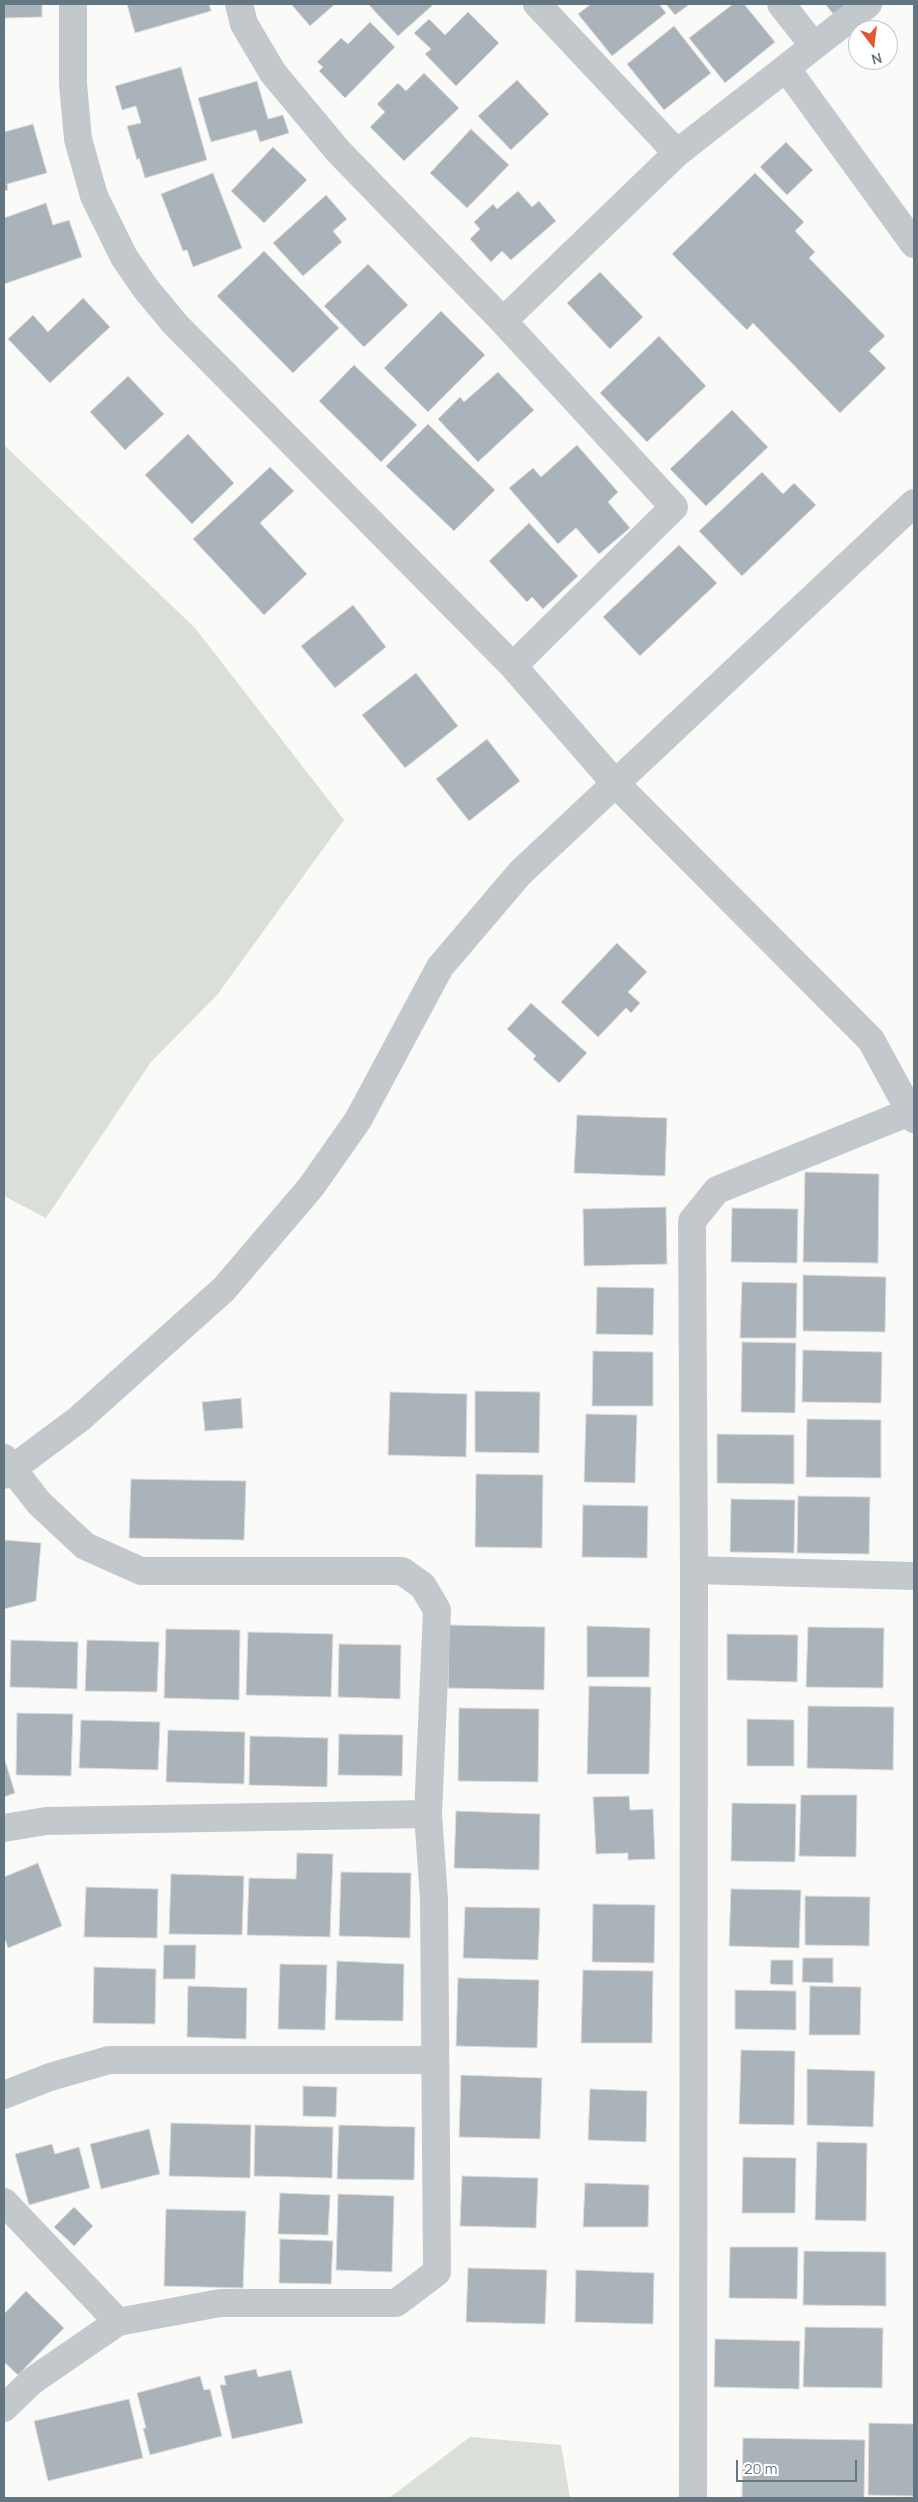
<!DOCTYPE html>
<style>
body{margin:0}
#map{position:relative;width:918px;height:2502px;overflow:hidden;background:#fafaf8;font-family:Manrope,sans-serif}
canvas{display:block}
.frame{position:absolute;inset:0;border:5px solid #657683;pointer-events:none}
.north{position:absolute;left:848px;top:20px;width:50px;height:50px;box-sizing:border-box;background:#fff;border:1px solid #c1c8cd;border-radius:50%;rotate:165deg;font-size:14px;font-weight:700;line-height:20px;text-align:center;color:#657683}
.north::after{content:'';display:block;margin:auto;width:18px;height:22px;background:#e4572e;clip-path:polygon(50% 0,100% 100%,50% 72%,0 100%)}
.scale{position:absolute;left:736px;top:2460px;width:121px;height:22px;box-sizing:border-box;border:2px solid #657683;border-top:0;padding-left:6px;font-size:15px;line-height:18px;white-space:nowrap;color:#657683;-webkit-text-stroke:4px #fff;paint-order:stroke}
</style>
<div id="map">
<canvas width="918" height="2502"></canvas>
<div class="frame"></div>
<div class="north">N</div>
<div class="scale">20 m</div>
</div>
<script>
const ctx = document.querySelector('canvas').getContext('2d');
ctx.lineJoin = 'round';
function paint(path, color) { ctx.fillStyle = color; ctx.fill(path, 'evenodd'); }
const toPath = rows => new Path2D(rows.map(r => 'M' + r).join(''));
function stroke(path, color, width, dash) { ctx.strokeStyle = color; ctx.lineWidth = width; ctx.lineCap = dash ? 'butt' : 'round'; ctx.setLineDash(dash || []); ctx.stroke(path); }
paint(toPath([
 [4,445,195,628,344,820,217,995,151,1062,46,1218,4,1196],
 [470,2437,561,2445,570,2498,389,2498]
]), '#dadfd7');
const building = toPath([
 [4,4,42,4,42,17,4,18,4,4],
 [127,4,209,4,211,11,135,33,127,4],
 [291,4,335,4,310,26,291,4],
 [368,4,434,4,398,36,368,4],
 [591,4,659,4,666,13,612,56,578,14,591,4],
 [666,4,690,4,675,15,666,4],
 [733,4,744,4,775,42,725,83,689,38,733,4],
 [825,4,848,4,834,15,825,4],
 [468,12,499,43,456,86,425,54,431,49,414,33,429,19,445,35,468,12],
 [370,22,395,47,345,98,319,71,323,67,317,62,341,38,348,44,370,22],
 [674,26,711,73,664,110,627,64,674,26],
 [181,67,207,160,145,178,139,158,137,160,127,126,141,123,136,106,122,110,115,86,181,67],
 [424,73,459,108,404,161,370,127,385,112,377,104,398,83,406,91,424,73],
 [517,80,549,114,511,150,478,116,517,80],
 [257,81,268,119,283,115,289,133,260,142,256,130,211,142,198,98,257,81],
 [33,124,47,173,7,184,8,190,4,191,4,132,33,124],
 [471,129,509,165,467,208,430,173,471,129],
 [786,142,813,170,787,195,760,167,786,142],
 [273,147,307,180,264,223,231,191,273,147],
 [213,173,242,248,193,267,187,250,183,251,161,194,213,173],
 [755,173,804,222,795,231,815,252,809,258,885,336,869,351,886,368,840,413,753,323,747,330,672,254,755,173],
 [518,191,532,207,539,201,556,221,511,260,502,251,491,262,470,239,480,229,474,222,493,204,497,209,518,191],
 [326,195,347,219,333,231,342,242,303,276,273,243,326,195],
 [46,203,53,225,69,220,82,257,4,284,4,218,46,203],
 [264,251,339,328,293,373,217,296,264,251],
 [368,264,408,305,364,347,324,306,368,264],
 [600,272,643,317,610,349,567,303,600,272],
 [83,298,110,327,50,383,8,339,33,315,48,332,83,298],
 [441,311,485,355,428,412,384,368,441,311],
 [659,336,706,386,647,442,600,393,659,336],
 [354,365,417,425,381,462,319,401,354,365],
 [498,372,534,410,478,462,438,419,460,397,464,402,498,372],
 [128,376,164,414,125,450,90,412,128,376],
 [732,410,768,447,706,506,670,469,732,410],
 [428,424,495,490,454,531,386,466,428,424],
 [188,434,234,483,192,524,145,475,188,434],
 [577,445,618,492,608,502,630,528,599,554,576,528,558,544,509,488,533,468,541,477,577,445],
 [270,467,294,491,260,523,307,574,264,615,193,539,270,467],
 [762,472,783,494,794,483,816,505,742,576,699,531,762,472],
 [529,523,578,576,543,609,532,597,527,602,489,561,529,523],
 [679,545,717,583,640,656,603,617,679,545],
 [353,605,386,647,335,688,301,646,353,605],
 [416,673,458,726,405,768,362,715,416,673],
 [487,739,520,781,469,821,436,779,487,739],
 [617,943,647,972,628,992,640,1003,631,1013,626,1008,598,1037,561,1002,617,943],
 [531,1003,587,1053,559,1083,533,1059,536,1056,507,1029,531,1003],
 [577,1115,667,1118,665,1176,574,1173,577,1115],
 [805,1172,879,1174,878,1263,803,1262,805,1172],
 [666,1207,667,1264,584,1266,583,1209,666,1207],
 [732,1208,798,1209,797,1263,731,1262,732,1208],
 [803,1275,886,1277,885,1332,803,1331,803,1275],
 [742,1282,797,1283,796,1338,740,1338,742,1282],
 [597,1287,654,1288,653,1335,596,1334,597,1287],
 [742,1342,796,1343,795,1413,741,1412,742,1342],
 [803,1350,882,1352,881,1403,802,1402,803,1350],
 [593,1351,653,1352,653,1406,592,1406,593,1351],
 [475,1391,540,1392,539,1453,475,1452,475,1391],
 [390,1392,467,1394,466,1457,388,1455,390,1392],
 [241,1398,243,1428,205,1431,202,1402,241,1398],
 [586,1414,637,1415,635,1483,584,1482,586,1414],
 [807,1419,881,1420,881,1478,806,1477,807,1419],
 [717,1434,794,1435,794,1484,717,1483,717,1434],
 [476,1474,543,1475,542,1548,475,1547,476,1474],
 [131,1479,246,1481,244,1540,129,1538,131,1479],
 [798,1496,870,1497,869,1554,797,1553,798,1496],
 [731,1499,795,1500,794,1553,730,1552,731,1499],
 [583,1505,648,1506,647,1558,582,1557,583,1505],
 [4,1540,41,1543,36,1601,4,1609,4,1540],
 [449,1625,545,1627,544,1690,448,1688,449,1625],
 [587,1626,650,1628,649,1677,587,1677,587,1626],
 [808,1627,884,1628,883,1688,806,1687,808,1627],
 [166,1629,240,1630,239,1700,164,1698,166,1629],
 [248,1632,333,1634,331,1697,246,1695,248,1632],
 [727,1634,798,1635,797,1682,727,1680,727,1634],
 [11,1640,78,1642,77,1689,10,1687,11,1640],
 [87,1640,159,1642,157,1692,85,1691,87,1640],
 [339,1644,401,1645,400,1699,338,1697,339,1644],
 [589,1686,651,1687,649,1774,587,1774,589,1686],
 [808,1706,894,1707,893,1770,807,1768,808,1706],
 [459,1708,539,1709,538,1782,458,1781,459,1708],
 [17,1713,73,1714,71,1776,16,1775,17,1713],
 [747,1719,794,1720,794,1766,747,1766,747,1719],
 [81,1720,160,1722,158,1770,79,1768,81,1720],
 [168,1730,245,1732,244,1784,166,1782,168,1730],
 [339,1734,403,1735,402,1776,338,1775,339,1734],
 [250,1736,328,1738,327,1787,249,1785,250,1736],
 [4,1757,15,1793,4,1797,4,1757],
 [801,1795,857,1795,856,1857,799,1856,801,1795],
 [629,1796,630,1810,653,1809,655,1859,628,1860,628,1853,596,1854,593,1797,629,1796],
 [732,1803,796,1804,795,1862,731,1861,732,1803],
 [456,1811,540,1814,539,1870,454,1868,456,1811],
 [297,1853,333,1854,330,1937,247,1935,249,1878,296,1879,297,1853],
 [38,1863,62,1926,8,1948,4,1937,4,1877,38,1863],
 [341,1872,411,1873,410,1938,339,1936,341,1872],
 [171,1874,244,1876,242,1935,169,1934,171,1874],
 [86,1887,158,1889,157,1938,84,1937,86,1887],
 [731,1889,801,1890,799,1948,729,1946,731,1889],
 [805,1896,870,1897,869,1946,805,1945,805,1896],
 [593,1904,655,1905,654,1963,592,1962,593,1904],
 [465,1907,540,1908,538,1960,463,1958,465,1907],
 [164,1945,196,1945,195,1979,163,1979,164,1945],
 [803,1958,833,1958,833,1983,802,1982,803,1958],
 [771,1960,793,1960,793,1985,770,1984,771,1960],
 [337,1961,404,1964,403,2021,335,2020,337,1961],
 [280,1964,327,1965,325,2030,278,2029,280,1964],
 [94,1967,156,1969,155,2024,93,2023,94,1967],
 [583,1970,653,1971,652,2043,581,2043,583,1970],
 [458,1978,539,1980,537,2048,456,2046,458,1978],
 [188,1986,247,1988,246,2039,187,2037,188,1986],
 [810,1986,861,1987,860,2035,809,2035,810,1986],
 [735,1990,796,1991,796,2030,735,2029,735,1990],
 [741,2050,795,2051,794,2125,739,2124,741,2050],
 [807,2069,875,2071,873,2127,807,2125,807,2069],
 [461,2075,542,2078,540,2139,459,2137,461,2075],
 [303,2086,337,2087,336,2117,303,2116,303,2086],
 [590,2089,647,2091,646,2142,588,2140,590,2089],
 [171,2123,251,2125,250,2178,169,2176,171,2123],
 [255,2125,333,2127,332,2178,254,2176,255,2125],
 [339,2125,415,2127,414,2180,337,2179,339,2125],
 [149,2129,160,2174,101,2189,90,2144,149,2129],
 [817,2142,867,2143,866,2221,815,2220,817,2142],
 [52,2144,55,2154,79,2147,90,2188,29,2205,15,2154,52,2144],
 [743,2157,796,2158,795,2213,742,2213,743,2157],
 [462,2176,538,2178,536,2228,460,2226,462,2176],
 [585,2183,649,2185,648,2227,583,2227,585,2183],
 [280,2193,330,2195,328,2235,278,2234,280,2193],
 [338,2194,394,2196,392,2272,336,2270,338,2194],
 [74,2207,93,2226,74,2246,54,2227,74,2207],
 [166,2209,246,2211,243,2288,164,2286,166,2209],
 [280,2239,333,2241,331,2284,279,2283,280,2239],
 [730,2247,798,2247,797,2299,729,2298,730,2247],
 [804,2251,886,2252,886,2306,803,2305,804,2251],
 [468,2268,547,2270,545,2324,466,2322,468,2268],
 [576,2270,654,2273,653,2324,575,2322,576,2270],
 [26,2291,64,2328,18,2375,4,2362,4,2314,26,2291],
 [805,2327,883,2328,882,2388,803,2387,805,2327],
 [715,2339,800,2341,799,2389,714,2387,715,2339],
 [256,2369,258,2377,291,2370,303,2423,232,2439,220,2385,226,2385,224,2376,256,2369],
 [200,2376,204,2390,210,2389,222,2436,150,2455,143,2428,146,2428,137,2393,200,2376],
 [129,2399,143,2458,48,2481,34,2421,129,2399],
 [869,2423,914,2424,914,2496,868,2495,869,2423],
 [743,2438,865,2440,864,2498,742,2498,743,2438]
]);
paint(building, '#aab3b9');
stroke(building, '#dcdcda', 1);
stroke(toPath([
 [73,4,73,84,78,139,94,196,124,257,146,289,175,324,513,666,615,783,871,1040,914,1119],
 [239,4,244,24,273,73,338,151,503,321,674,507,513,666],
 [537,4,677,153],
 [781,4,814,46],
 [786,68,914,244],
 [503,321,677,153,868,4],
 [4,1458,39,1503,85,1546,141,1571,402,1571,423,1586,437,1610,428,1814,434,1899,437,2272,396,2303,220,2303,118,2322,32,2381,4,2408],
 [4,1475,79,1419,224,1289,311,1187,358,1120,440,967,520,873,914,503],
 [694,1570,914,1576],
 [4,1828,46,1821,428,1814],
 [4,2095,50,2077,109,2060,435,2060],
 [4,2202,118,2322],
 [693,2498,694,1570,692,1221,717,1190,912,1111]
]), '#c3c8cc', 28);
</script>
